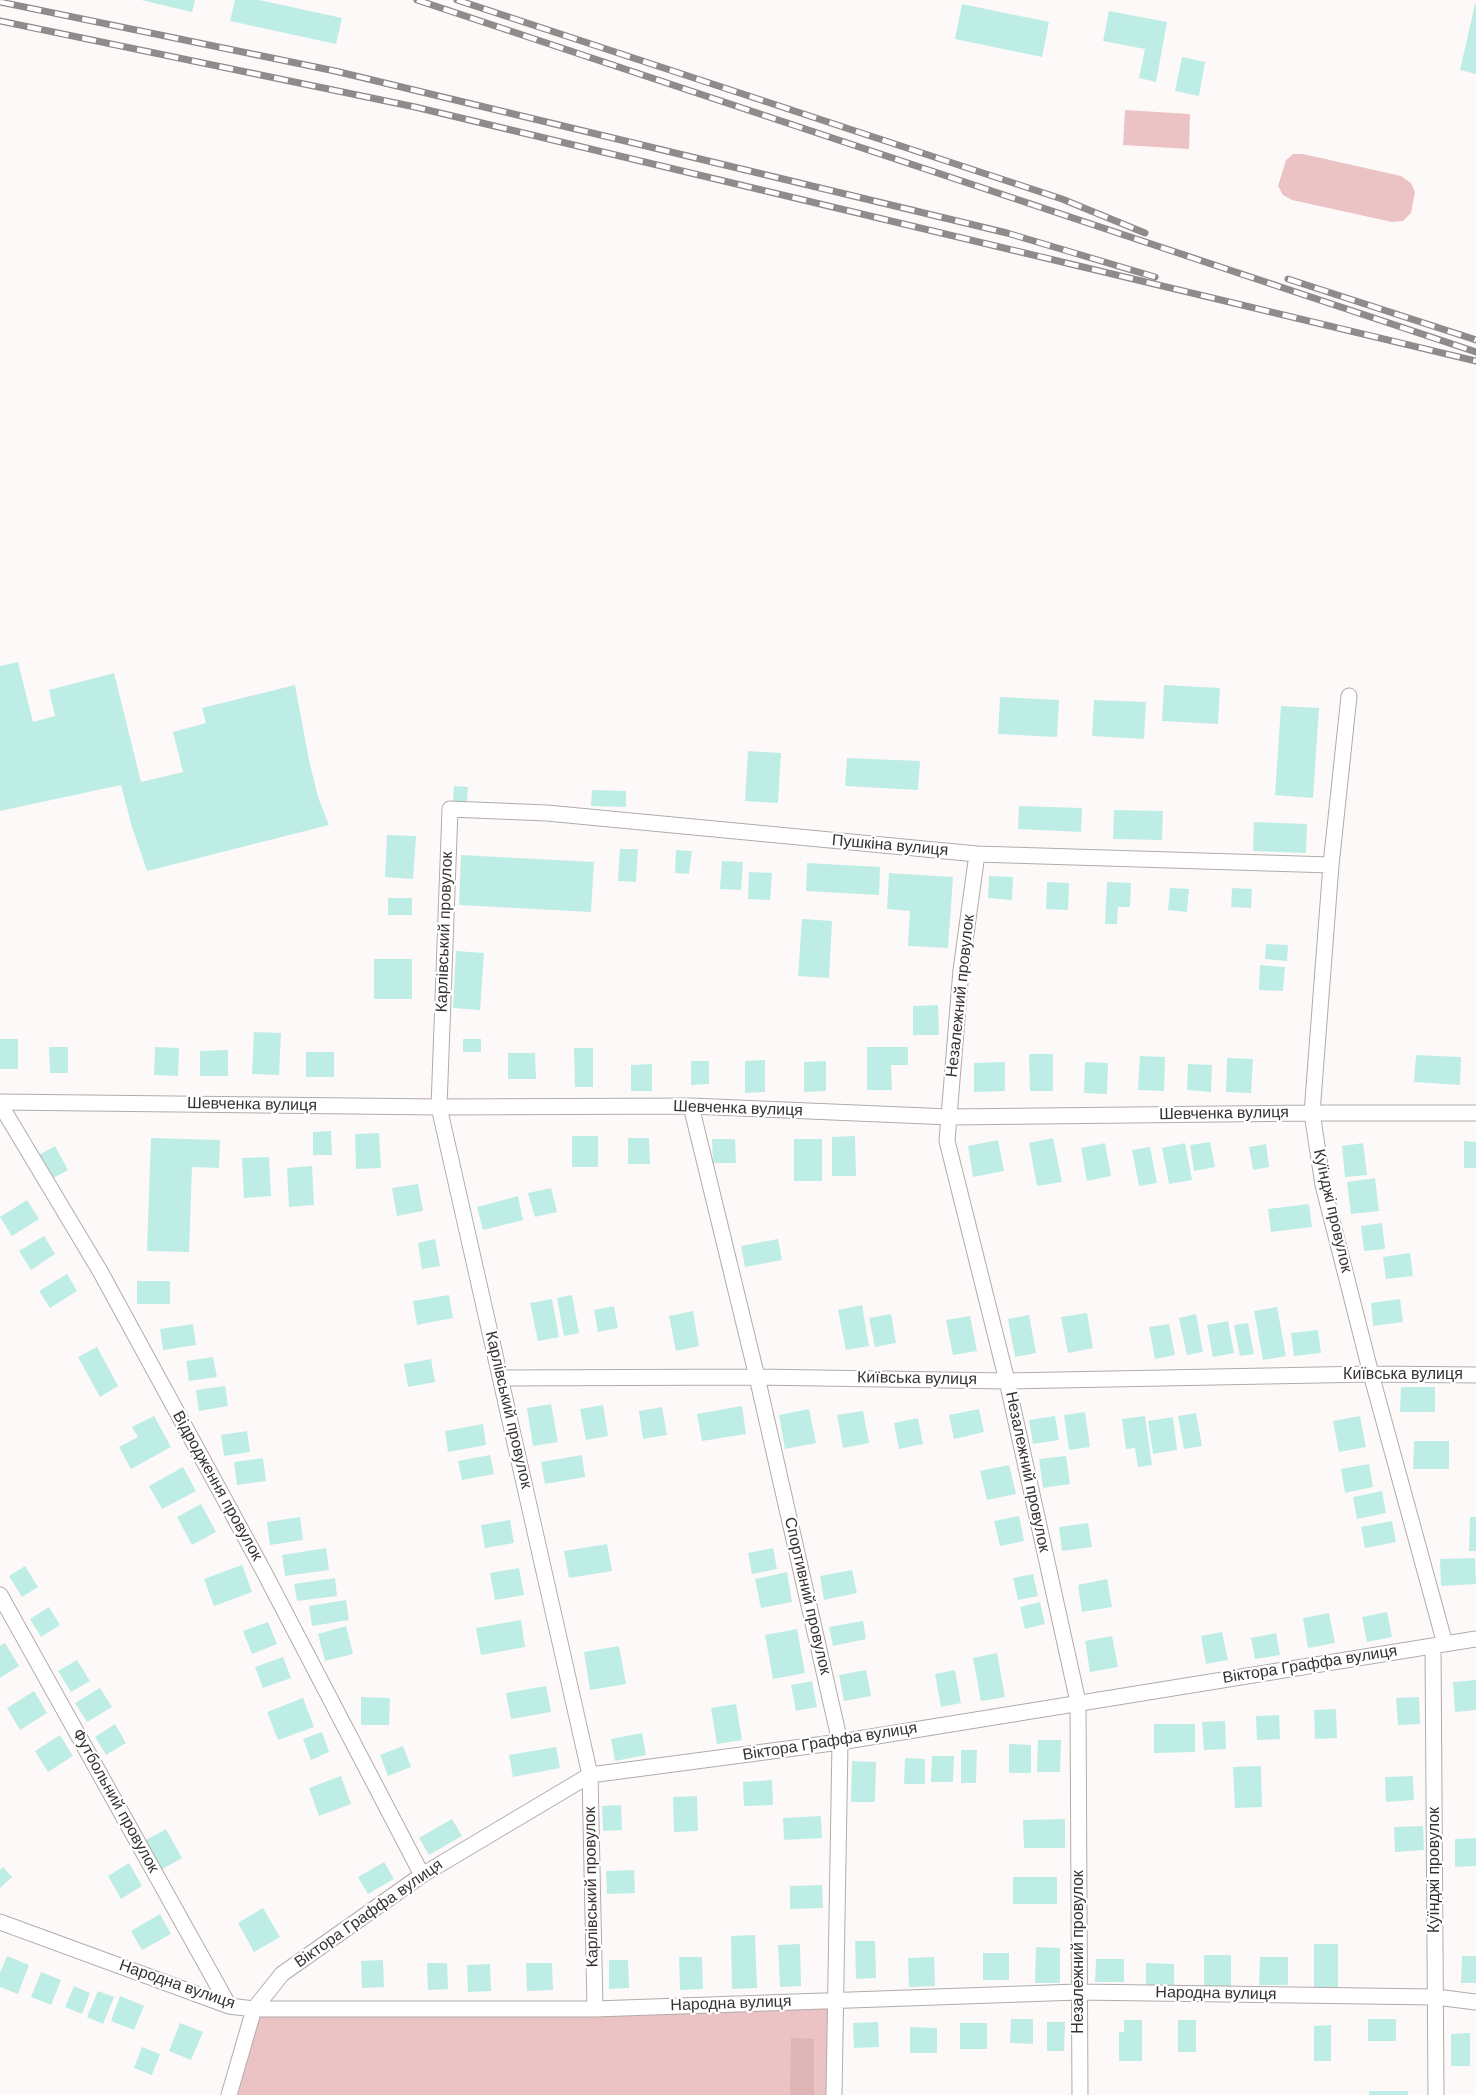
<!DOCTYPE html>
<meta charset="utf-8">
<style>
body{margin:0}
canvas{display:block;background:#fef9f9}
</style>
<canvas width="1476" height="2095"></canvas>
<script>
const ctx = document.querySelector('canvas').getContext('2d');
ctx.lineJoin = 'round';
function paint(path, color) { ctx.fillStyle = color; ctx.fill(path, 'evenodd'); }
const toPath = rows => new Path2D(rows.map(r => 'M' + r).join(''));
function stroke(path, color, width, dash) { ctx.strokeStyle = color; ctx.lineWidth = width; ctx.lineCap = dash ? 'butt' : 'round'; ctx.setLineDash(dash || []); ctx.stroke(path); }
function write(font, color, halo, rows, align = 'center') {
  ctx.font = font + ' "DM Sans",sans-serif'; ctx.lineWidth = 4.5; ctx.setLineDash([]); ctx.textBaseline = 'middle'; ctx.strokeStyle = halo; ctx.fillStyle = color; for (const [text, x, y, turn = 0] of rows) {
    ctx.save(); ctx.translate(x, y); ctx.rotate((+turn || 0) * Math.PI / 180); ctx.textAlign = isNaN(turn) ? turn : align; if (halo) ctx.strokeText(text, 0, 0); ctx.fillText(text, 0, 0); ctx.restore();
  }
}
paint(toPath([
 [1125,110,1190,114,1189,149,1123,145],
 [1293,154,1303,154,1401,176,1411,183,1415,192,1411,213,1403,221,1392,222,1292,200,1283,195,1278,186,1286,160],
 [835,2000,834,2095,229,2095,254,2009]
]), '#ebc3c4');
paint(toPath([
 [791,2038,814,2039,814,2095,790,2095]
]), '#dfb4b4');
paint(toPath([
 [141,0,195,0,192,12],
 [235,0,259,0,342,18,336,44,230,21],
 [962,4,1049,22,1042,57,955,39],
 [1475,4,1476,4,1476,74,1460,70],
 [1109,11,1167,22,1156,82,1139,78,1145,49,1103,41],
 [1182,57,1205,62,1199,96,1175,91],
 [18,662,33,722,55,716,49,690,114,673,141,782,183,772,173,732,206,723,202,708,295,685,309,760,318,797,329,825,147,871,132,827,121,785,0,811,0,666],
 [1164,685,1220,688,1218,724,1162,721],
 [1000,697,1059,700,1057,737,998,734],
 [1094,700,1146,702,1144,739,1092,736],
 [1281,706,1319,708,1313,798,1275,795],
 [748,751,781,753,778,803,745,801],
 [847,758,920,761,918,790,845,786],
 [454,786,468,787,467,802,453,801],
 [592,790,626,791,626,807,591,806],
 [1019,806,1082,808,1081,832,1018,829],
 [1114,810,1163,811,1162,840,1113,839],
 [1254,822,1307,824,1306,853,1253,851],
 [387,835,416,836,413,879,385,877],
 [620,849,638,849,636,882,618,881],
 [676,850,692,851,689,874,675,873],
 [461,855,594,862,591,912,459,905],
 [722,861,743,862,741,890,720,889],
 [807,863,880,867,879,895,806,891],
 [749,872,772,873,770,900,748,899],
 [889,873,953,877,948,948,908,946,910,911,887,909],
 [989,876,1013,877,1012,900,988,898],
 [1047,882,1069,883,1068,910,1046,909],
 [1107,882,1131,883,1130,907,1118,907,1117,924,1105,924],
 [1170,888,1189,889,1187,912,1168,910],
 [1232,888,1252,889,1251,908,1231,907],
 [388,898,412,898,412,915,388,915],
 [802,919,832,921,829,978,798,976],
 [1266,944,1288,945,1287,961,1265,959],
 [456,951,484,953,480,1010,453,1008],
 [374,959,412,959,412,999,374,999],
 [1260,965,1285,967,1283,991,1259,990],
 [938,1005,939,1035,913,1035,913,1006],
 [254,1032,281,1033,279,1075,252,1074],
 [0,1039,18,1039,18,1069,0,1069],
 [463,1039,481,1039,481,1052,463,1052],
 [49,1047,68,1047,68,1073,50,1073],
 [155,1047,179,1048,178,1076,154,1075],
 [867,1047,908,1047,908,1065,891,1065,892,1090,867,1090],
 [574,1048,593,1048,593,1087,575,1087],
 [228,1050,228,1076,200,1076,200,1051],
 [306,1052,334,1052,334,1077,306,1077],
 [508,1053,535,1053,536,1079,508,1079],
 [1029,1054,1053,1054,1053,1091,1030,1091],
 [1416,1055,1461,1057,1460,1085,1414,1082],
 [1140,1056,1165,1057,1164,1091,1138,1090],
 [1227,1058,1253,1059,1251,1093,1226,1092],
 [765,1060,765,1092,745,1093,745,1061],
 [691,1061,709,1061,709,1084,691,1085],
 [826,1061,826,1091,804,1092,804,1062],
 [1005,1062,1005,1091,974,1092,974,1063],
 [1085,1062,1108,1063,1107,1094,1084,1093],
 [652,1064,652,1091,631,1091,631,1065],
 [1188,1064,1212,1065,1211,1092,1187,1090],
 [331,1131,332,1155,313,1155,313,1132],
 [379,1133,381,1168,356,1169,355,1134],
 [572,1136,598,1136,598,1167,572,1167],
 [855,1136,856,1176,832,1176,832,1137],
 [151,1138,220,1140,219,1168,192,1167,189,1252,147,1251],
 [628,1138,649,1138,650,1164,628,1164],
 [1053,1138,1062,1182,1037,1186,1029,1143],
 [712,1139,735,1139,736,1163,713,1163],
 [794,1139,822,1139,822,1181,794,1181],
 [998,1140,1004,1171,973,1177,968,1146],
 [1464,1141,1476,1142,1476,1168,1464,1168],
 [1210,1142,1215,1167,1194,1171,1190,1145],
 [1105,1143,1111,1176,1087,1181,1081,1148],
 [1185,1143,1192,1180,1169,1184,1162,1148],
 [1363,1143,1367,1175,1345,1177,1342,1146],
 [1266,1144,1269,1167,1253,1170,1249,1147],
 [55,1146,68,1170,48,1181,35,1157],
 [1150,1147,1157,1183,1139,1186,1132,1150],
 [269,1157,271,1196,244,1198,242,1158],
 [312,1166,314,1205,289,1207,287,1168],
 [1375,1178,1379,1211,1351,1214,1347,1182],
 [418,1184,423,1211,397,1216,392,1188],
 [551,1188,557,1212,535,1217,528,1193],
 [518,1196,523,1220,483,1230,477,1207],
 [27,1200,39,1219,12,1236,0,1217],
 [1309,1204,1312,1227,1271,1232,1268,1209],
 [1382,1223,1385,1249,1364,1251,1361,1226],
 [44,1236,55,1254,31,1270,19,1251],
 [435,1239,440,1266,422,1269,418,1243],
 [778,1239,782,1260,745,1267,741,1246],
 [1410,1253,1413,1276,1386,1279,1383,1257],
 [67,1274,77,1291,50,1308,39,1291],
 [137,1281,170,1281,170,1304,137,1304],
 [449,1295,453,1318,417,1325,413,1301],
 [572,1295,579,1333,564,1336,557,1298],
 [552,1299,559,1337,538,1341,530,1303],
 [1400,1299,1403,1322,1373,1326,1371,1303],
 [862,1305,869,1346,846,1350,838,1310],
 [614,1306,618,1328,598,1332,594,1310],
 [1277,1307,1286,1356,1263,1360,1254,1311],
 [693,1311,699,1346,676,1351,669,1316],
 [1087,1313,1093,1348,1068,1353,1061,1317],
 [891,1314,896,1343,875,1347,869,1318],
 [1196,1314,1203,1352,1187,1355,1179,1318],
 [1029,1315,1036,1353,1015,1357,1008,1319],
 [970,1316,977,1351,953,1355,946,1320],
 [1228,1321,1234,1353,1213,1357,1207,1325],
 [1248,1323,1254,1354,1240,1356,1234,1325],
 [193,1324,196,1345,163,1350,160,1329],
 [1169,1324,1175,1355,1155,1359,1149,1327],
 [1318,1330,1321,1353,1294,1356,1291,1333],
 [97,1347,118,1386,100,1397,78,1357],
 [213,1357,217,1377,189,1381,186,1361],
 [431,1359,435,1382,408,1387,404,1364],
 [225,1386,228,1406,199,1411,196,1390],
 [1401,1387,1435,1387,1435,1412,1400,1412],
 [551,1404,558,1442,533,1446,527,1408],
 [603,1405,608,1436,586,1440,580,1409],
 [742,1406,746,1434,702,1441,697,1414],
 [662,1407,667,1435,643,1439,639,1411],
 [809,1409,816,1443,785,1449,779,1415],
 [979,1409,984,1432,954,1439,949,1415],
 [863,1411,869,1443,843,1448,837,1415],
 [1085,1412,1090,1447,1069,1450,1064,1415],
 [1196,1413,1202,1446,1184,1449,1178,1416],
 [154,1416,171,1447,131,1469,119,1447,138,1437,132,1427],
 [1055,1416,1059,1440,1033,1444,1029,1420],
 [1145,1416,1152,1465,1138,1467,1135,1448,1126,1449,1122,1419],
 [1360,1416,1366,1447,1339,1452,1333,1421],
 [1173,1417,1177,1450,1153,1454,1148,1421],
 [918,1418,923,1444,899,1449,894,1423],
 [483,1424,486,1445,448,1452,445,1431],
 [247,1431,250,1452,224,1456,221,1435],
 [1414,1441,1449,1441,1449,1469,1413,1469],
 [490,1455,494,1474,462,1480,458,1461],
 [582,1455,585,1477,545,1484,541,1462],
 [1066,1456,1070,1484,1043,1488,1039,1459],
 [263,1458,266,1481,237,1485,234,1462],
 [1369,1464,1373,1487,1345,1493,1341,1469],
 [1009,1465,1016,1494,987,1500,980,1471],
 [183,1467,196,1491,162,1509,149,1486],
 [1382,1491,1386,1513,1357,1519,1353,1497],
 [201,1504,216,1532,192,1545,177,1517],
 [1019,1516,1024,1541,1000,1546,994,1521],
 [300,1517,303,1540,270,1545,267,1522],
 [1470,1517,1476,1517,1476,1551,1469,1551],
 [510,1520,514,1543,485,1548,481,1525],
 [1392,1521,1396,1542,1365,1548,1361,1527],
 [1088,1523,1092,1547,1062,1551,1059,1527],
 [607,1544,612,1571,569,1578,564,1551],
 [326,1548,329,1570,285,1576,282,1555],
 [773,1548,777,1569,752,1574,748,1553],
 [1475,1558,1476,1584,1441,1586,1440,1559],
 [242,1565,252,1592,214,1606,204,1579],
 [25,1566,38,1587,22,1597,9,1576],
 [519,1568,524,1595,495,1600,490,1573],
 [852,1570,857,1593,824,1600,820,1576],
 [787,1572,792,1602,761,1608,755,1579],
 [1033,1574,1038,1596,1018,1600,1013,1578],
 [335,1578,337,1596,297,1601,294,1584],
 [1107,1579,1112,1607,1082,1612,1078,1585],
 [346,1600,349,1620,312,1626,309,1606],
 [1040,1602,1045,1624,1025,1629,1020,1607],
 [49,1607,60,1625,41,1637,30,1619],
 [1387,1612,1392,1637,1367,1642,1362,1617],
 [1329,1613,1335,1643,1308,1648,1303,1618],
 [521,1620,525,1647,481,1655,476,1628],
 [863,1621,866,1639,833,1646,829,1627],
 [268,1622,277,1644,252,1654,243,1631],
 [346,1626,353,1654,325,1661,318,1634],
 [797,1629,805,1673,773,1679,765,1635],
 [1222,1632,1228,1660,1206,1664,1201,1636],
 [1276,1633,1280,1655,1255,1659,1251,1638],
 [1112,1636,1118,1667,1090,1672,1085,1641],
 [5,1643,19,1666,0,1678,0,1646],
 [619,1646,626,1684,590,1690,584,1652],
 [997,1653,1005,1697,981,1701,973,1658],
 [283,1657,291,1678,263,1688,255,1667],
 [77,1660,90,1681,71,1692,58,1671],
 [866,1670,871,1696,844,1701,839,1675],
 [955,1670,961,1703,941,1707,935,1674],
 [1476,1680,1476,1710,1455,1712,1453,1682],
 [812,1681,817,1707,796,1711,791,1685],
 [546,1686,551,1712,511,1719,506,1693],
 [100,1688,112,1707,87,1722,75,1703],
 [34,1691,47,1713,20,1730,7,1708],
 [361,1697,390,1698,389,1725,361,1725],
 [1419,1697,1420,1724,1398,1725,1396,1698],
 [303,1698,314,1727,278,1740,267,1712],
 [736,1704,742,1740,717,1744,711,1708],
 [1336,1709,1337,1738,1315,1739,1314,1710],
 [1279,1715,1280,1739,1257,1740,1256,1716],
 [1225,1721,1226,1749,1204,1750,1202,1722],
 [115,1724,126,1743,106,1755,95,1737],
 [1154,1724,1195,1724,1195,1752,1154,1753],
 [322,1732,329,1752,311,1760,303,1739],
 [642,1733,646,1755,615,1761,611,1739],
 [60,1735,73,1756,48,1772,35,1751],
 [1038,1740,1061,1740,1060,1772,1037,1772],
 [1009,1744,1031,1745,1031,1773,1009,1773],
 [403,1746,411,1767,388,1776,380,1755],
 [556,1747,560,1768,513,1777,509,1755],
 [961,1750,977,1750,976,1783,961,1783],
 [932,1756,954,1756,953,1782,931,1782],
 [905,1758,925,1759,925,1784,904,1784],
 [852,1761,876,1762,875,1802,851,1802],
 [1261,1766,1262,1807,1235,1808,1233,1767],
 [341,1776,351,1804,319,1816,309,1788],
 [1413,1776,1414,1800,1386,1802,1385,1777],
 [772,1780,773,1805,744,1806,743,1782],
 [697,1796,698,1831,674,1832,673,1797],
 [621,1805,622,1830,603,1831,602,1806],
 [821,1816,822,1838,784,1840,783,1818],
 [452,1819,462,1836,429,1855,419,1838],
 [1065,1819,1065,1848,1024,1848,1023,1820],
 [1423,1826,1424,1850,1395,1852,1394,1827],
 [166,1829,182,1858,161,1870,144,1841],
 [1476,1838,1476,1866,1455,1867,1455,1839],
 [384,1862,394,1879,368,1894,358,1877],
 [129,1863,142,1886,121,1899,108,1876],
 [3,1867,12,1877,0,1888,0,1870],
 [634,1870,635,1893,607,1894,606,1871],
 [1013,1877,1057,1877,1057,1904,1013,1904],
 [822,1885,823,1908,790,1909,790,1886],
 [263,1908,280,1937,254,1952,238,1923],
 [160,1914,171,1934,142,1950,131,1931],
 [755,1935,757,1988,732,1989,731,1936],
 [855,1941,875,1941,876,1978,856,1979],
 [800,1944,801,1986,780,1987,778,1945],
 [1314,1944,1338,1944,1338,1989,1314,1988],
 [1036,1947,1060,1948,1060,1983,1035,1983],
 [983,1953,1009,1953,1009,1980,983,1980],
 [1204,1955,1231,1955,1231,1986,1204,1986],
 [7,1956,29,1965,18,1994,0,1987,0,1973],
 [1462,1956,1476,1956,1476,1983,1461,1983],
 [679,1957,702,1957,703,1989,680,1990],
 [934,1957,935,1986,909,1987,908,1958],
 [1260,1957,1288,1957,1288,1985,1259,1985],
 [1096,1959,1124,1959,1124,1982,1095,1982],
 [383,1960,384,1987,362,1988,361,1961],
 [609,1960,628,1960,629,1988,609,1989],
 [427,1963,447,1963,448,1989,428,1990],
 [526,1963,552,1963,553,1990,527,1991],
 [1146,1963,1174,1964,1174,1986,1146,1986],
 [490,1964,491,1991,468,1992,467,1965],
 [41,1972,61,1980,51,2005,31,1997],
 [74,1986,90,1993,82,2014,65,2007],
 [98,1991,114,1997,103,2024,87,2017],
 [120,1996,144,2006,134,2030,111,2021],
 [1011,2019,1033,2019,1033,2044,1010,2043],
 [1368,2019,1396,2019,1396,2041,1368,2041],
 [1124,2020,1142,2020,1142,2061,1119,2061,1119,2032,1124,2032],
 [1178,2020,1196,2020,1196,2052,1178,2052],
 [878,2022,879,2047,854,2048,853,2023],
 [1047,2022,1065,2022,1064,2051,1047,2051],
 [180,2023,203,2032,191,2060,169,2051],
 [960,2023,987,2023,987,2049,960,2049],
 [1331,2025,1331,2061,1314,2061,1314,2026],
 [910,2027,937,2028,937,2053,910,2053],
 [1470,2033,1470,2066,1451,2066,1451,2034],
 [142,2047,160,2054,152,2075,134,2068],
 [1369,2091,1408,2091,1408,2095,1369,2095]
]), '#bdede5');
const street = toPath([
 [1349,696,1331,865,1312,1113,1323,1185,1371,1374,1445,1644],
 [977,854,961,970,947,1141,1007,1381,1078,1702,1080,2095],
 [0,1102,439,1107,691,1106,950,1117,1312,1113,1476,1113],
 [0,1104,100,1271,263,1570,422,1875],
 [691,1106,757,1377,840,1742,834,2095],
 [501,1378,757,1377,1007,1381,1371,1374,1476,1375],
 [0,1595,229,2006],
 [1433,1646,1436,2095],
 [0,1922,229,2006,254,2009,595,2009,1078,1992,1436,1997,1476,2002],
 [595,2009,590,1775,439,1107,450,809,547,813,977,854,1331,865],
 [229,2095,254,2009,282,1974,422,1875,590,1775,840,1742,1476,1639]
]);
stroke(street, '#b3abab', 17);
stroke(street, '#fff', 15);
const rail = toPath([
 [417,0,1476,352],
 [457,0,1062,199,1145,233],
 [0,2,335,71,1007,233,1155,277],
 [0,21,415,107,1476,361],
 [1288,279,1476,340]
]);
stroke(rail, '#908b8b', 7);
stroke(rail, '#fff', 4.5, [14]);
write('16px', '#373333', '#fff', [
 ["Пушкіна вулиця",890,846,5],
 ["Карлівський провулок",445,932,-88],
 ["Незалежний провулок",961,996,-84],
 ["Шевченка вулиця",252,1105,1],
 ["Шевченка вулиця",738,1109,2],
 ["Шевченка вулиця",1224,1114,-1],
 ["Куїнджі провулок",1332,1211,77],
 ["Київська вулиця",1403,1375],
 ["Київська вулиця",917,1379,1],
 ["Карлівський провулок",508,1410,77],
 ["Незалежний провулок",1027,1472,78],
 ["Відродження провулок",217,1486,61],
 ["Спортивний провулок",807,1596,77],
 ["Віктора Граффа вулиця",1310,1665,-9],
 ["Віктора Граффа вулиця",830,1742,-9],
 ["Футбольний провулок",115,1801,61],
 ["Куїнджі провулок",1435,1870,-90],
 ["Карлівський провулок",592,1887,-91],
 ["Віктора Граффа вулиця",369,1914,-35],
 ["Незалежний провулок",1079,1952,-90],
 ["Народна вулиця",177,1985,19],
 ["Народна вулиця",1216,1994,1],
 ["Народна вулиця",731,2004,-2]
]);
</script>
